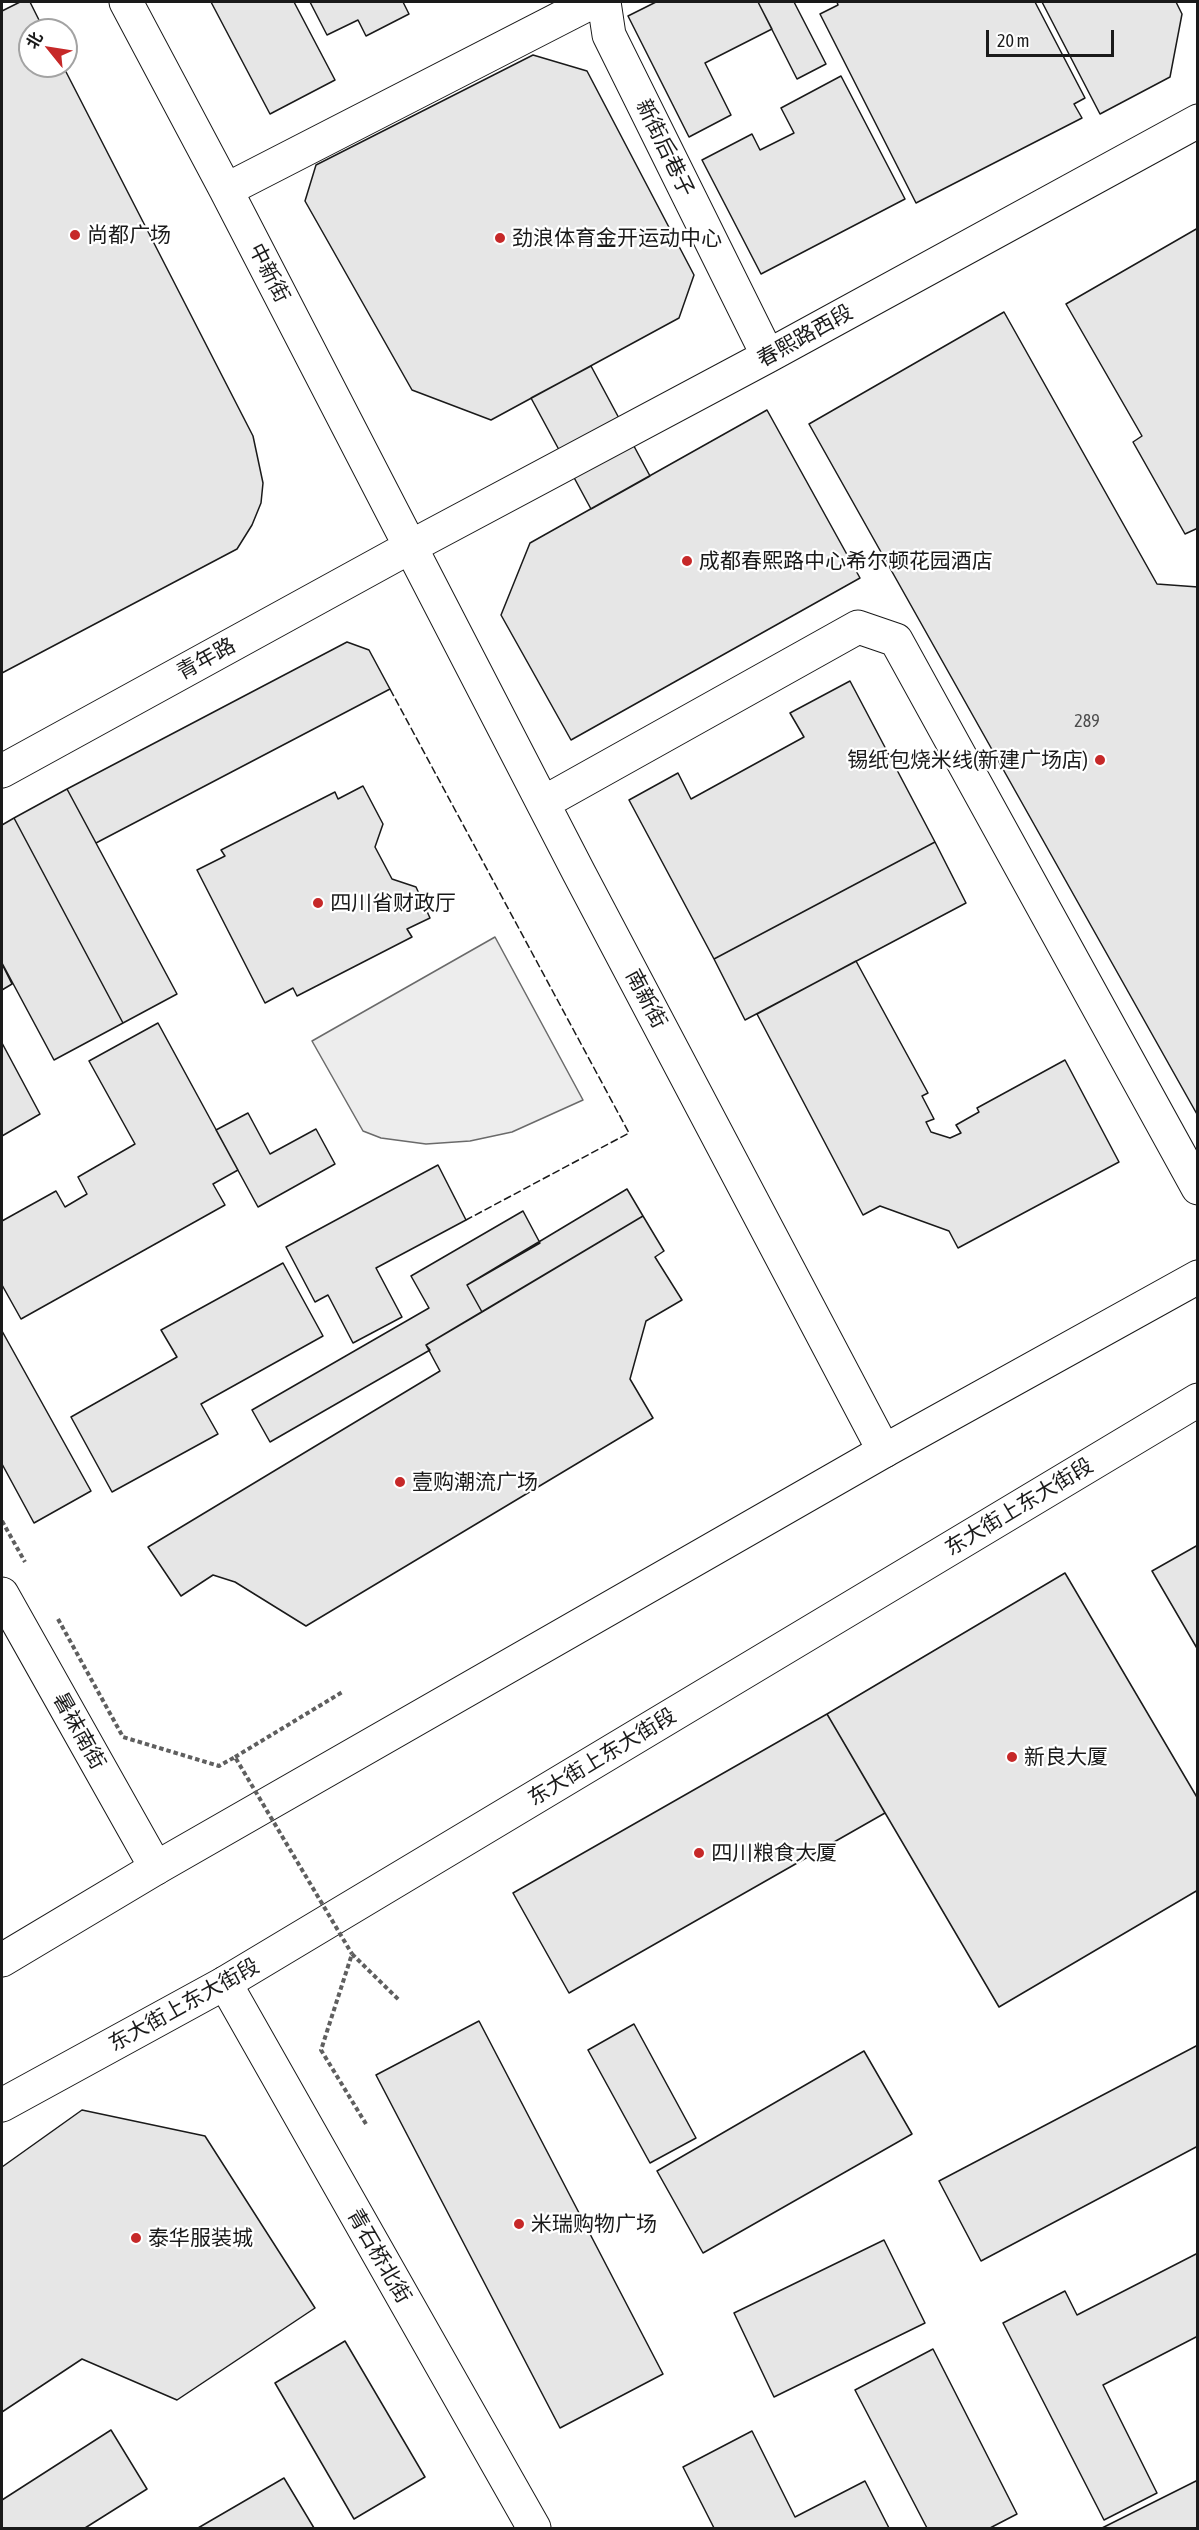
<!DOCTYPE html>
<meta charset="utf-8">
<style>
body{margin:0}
#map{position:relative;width:1199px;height:2530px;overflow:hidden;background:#fff;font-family:"Asap Condensed","Noto Sans SC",sans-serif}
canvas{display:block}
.frame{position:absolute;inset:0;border:3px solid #1a1a1a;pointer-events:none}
.north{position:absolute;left:18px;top:18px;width:60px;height:60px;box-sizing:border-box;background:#fff;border:2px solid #a3a3a3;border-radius:50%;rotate:300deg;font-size:16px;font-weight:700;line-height:24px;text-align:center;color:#1a1a1a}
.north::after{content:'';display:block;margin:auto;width:21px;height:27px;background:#c62828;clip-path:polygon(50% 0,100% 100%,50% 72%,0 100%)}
.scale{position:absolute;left:986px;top:30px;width:128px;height:27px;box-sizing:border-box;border:3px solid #1a1a1a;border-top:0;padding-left:8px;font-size:18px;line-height:21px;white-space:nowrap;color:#1a1a1a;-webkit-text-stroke:4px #fff;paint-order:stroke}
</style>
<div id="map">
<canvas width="1199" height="2530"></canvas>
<div class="frame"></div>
<div class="north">北</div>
<div class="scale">20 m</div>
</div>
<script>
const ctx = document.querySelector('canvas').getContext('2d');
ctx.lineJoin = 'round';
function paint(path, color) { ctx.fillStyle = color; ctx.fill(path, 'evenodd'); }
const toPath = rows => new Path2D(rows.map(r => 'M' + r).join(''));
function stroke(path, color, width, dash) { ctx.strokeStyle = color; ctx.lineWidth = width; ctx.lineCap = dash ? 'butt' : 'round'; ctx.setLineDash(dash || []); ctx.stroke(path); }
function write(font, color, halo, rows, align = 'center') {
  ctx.font = font + ' "Asap Condensed","Noto Sans SC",sans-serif'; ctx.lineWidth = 4.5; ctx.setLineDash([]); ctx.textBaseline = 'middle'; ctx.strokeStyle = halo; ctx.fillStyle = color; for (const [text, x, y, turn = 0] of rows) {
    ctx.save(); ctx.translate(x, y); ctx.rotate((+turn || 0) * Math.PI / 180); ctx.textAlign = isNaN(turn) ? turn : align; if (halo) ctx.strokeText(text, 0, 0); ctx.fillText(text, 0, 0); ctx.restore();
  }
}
const parking = toPath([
 [495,937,583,1100,512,1132,470,1141,426,1144,381,1138,363,1131,312,1041,495,937]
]);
paint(parking, '#ededed');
stroke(parking, '#6a6a6a', 1.5);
const building = toPath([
 [20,2,30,2,44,30,30,30,30,66,63,66,253,436,263,483,261,503,252,525,237,549,2,673,2,11,20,2],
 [211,2,294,2,335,80,270,114,211,2],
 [310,2,403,2,409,14,366,36,358,20,327,35,310,2],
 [656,2,758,2,772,29,705,63,731,115,689,137,628,16,656,2],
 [758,2,794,2,826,64,797,79,758,2],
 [837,2,1035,2,1085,98,1074,104,1082,118,916,203,820,14,838,5,837,2],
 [1042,2,1176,2,1182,14,1170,77,1100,114,1042,2],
 [533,55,587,71,694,275,679,318,491,420,412,390,305,201,316,165,533,55],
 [841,76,905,199,761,274,702,160,752,134,760,150,794,133,781,108,841,76],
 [1198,228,1198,528,1185,534,1133,442,1142,436,1066,304,1198,228],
 [1004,312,1157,584,1198,587,1198,1116,809,424,1004,312],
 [591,366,650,476,591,509,531,398,591,366],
 [767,410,860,578,571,740,501,615,530,543,767,410],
 [347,642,369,650,390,689,96,843,67,789,347,642],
 [850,681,935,842,714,959,629,800,678,773,691,799,804,737,790,713,850,681],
 [363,786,383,824,375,847,392,879,416,887,430,918,407,929,412,937,297,996,293,988,265,1003,197,870,225,856,221,850,335,792,338,799,363,786],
 [67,789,177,994,123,1023,14,818,67,789],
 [14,818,123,1023,54,1060,2,963,2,825,14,818],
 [935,842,966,903,745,1020,714,959,935,842],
 [856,961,928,1093,922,1096,934,1119,926,1122,931,1132,950,1138,961,1133,956,1125,979,1112,977,1108,1065,1060,1119,1162,958,1248,949,1231,880,1206,863,1215,757,1014,856,961],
 [2,964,12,984,2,990,2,964],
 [158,1023,238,1170,213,1184,225,1205,21,1319,2,1285,2,1221,56,1191,65,1207,87,1194,78,1177,135,1144,89,1061,158,1023],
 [2,1043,40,1114,2,1136,2,1043],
 [248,1113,270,1154,316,1129,335,1164,258,1207,216,1130,248,1113],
 [438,1165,466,1220,376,1268,402,1317,353,1343,328,1295,315,1302,286,1247,438,1165],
 [627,1189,643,1216,482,1312,467,1285,627,1189],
 [523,1211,540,1243,467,1285,482,1312,426,1345,430,1350,270,1442,252,1410,429,1308,411,1276,523,1211],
 [643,1216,664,1251,655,1257,682,1300,646,1321,630,1379,653,1418,306,1626,235,1582,213,1575,181,1596,148,1547,440,1371,426,1345,643,1216],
 [283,1263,323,1336,201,1404,218,1434,112,1492,71,1417,177,1357,161,1330,283,1263],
 [2,1331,91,1491,34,1523,2,1464,2,1331],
 [1198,1545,1198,1650,1152,1571,1198,1545],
 [1065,1573,1198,1799,1198,1890,999,2007,827,1714,1065,1573],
 [827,1714,885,1813,569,1993,513,1893,827,1714],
 [479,2021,663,2374,560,2428,376,2075,479,2021],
 [634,2024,696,2138,650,2163,588,2050,634,2024],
 [1198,2045,1198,2146,981,2261,939,2181,1198,2045],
 [864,2051,912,2134,703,2253,657,2171,864,2051],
 [82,2110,205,2136,315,2308,177,2400,82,2359,2,2412,2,2167,82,2110],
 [884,2240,925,2323,774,2397,734,2313,884,2240],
 [1198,2253,1198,2336,1103,2385,1157,2493,1104,2520,1003,2323,1065,2291,1077,2315,1198,2253],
 [345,2341,425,2477,354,2519,275,2383,345,2341],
 [933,2349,1017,2514,990,2528,927,2528,855,2390,933,2349],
 [111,2430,147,2489,85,2528,2,2528,2,2500,111,2430],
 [752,2431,795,2517,865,2481,889,2528,714,2528,683,2467,752,2431],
 [284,2478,314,2528,198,2528,284,2478],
 [1198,2480,1198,2528,1102,2528,1198,2480]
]);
paint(building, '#e6e6e6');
stroke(building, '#1a1a1a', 1.5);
const minor = toPath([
 [126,2,226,190,579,873,884,1451],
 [604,2,609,35,768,356],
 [226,190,592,2],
 [2,771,410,547,768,356,1198,121],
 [543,803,858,627,896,640,1198,1188],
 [2,1594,156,1868],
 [225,1983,534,2528]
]);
const major = toPath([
 [2,1960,156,1868,884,1451,1198,1277],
 [2,2105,225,1983,1198,1400]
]);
stroke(minor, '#1a1a1a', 35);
stroke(major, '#1a1a1a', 35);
stroke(toPath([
 [2,1521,25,1562],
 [235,1757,344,1691],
 [366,2124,321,2050,352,1954,400,2001]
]), '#5f5f5f', 4, [4.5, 3]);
stroke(minor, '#fff', 33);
stroke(major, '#fff', 33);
stroke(toPath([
 [58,1619,123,1737,219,1766,235,1757,352,1954]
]), '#5f5f5f', 4, [4.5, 3]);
stroke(toPath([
 [390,689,629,1133,466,1220]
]), '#1a1a1a', 1.5, [8, 3]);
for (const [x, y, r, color] of [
 [75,235,6,"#c62828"],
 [500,238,6,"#c62828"],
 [687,561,6,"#c62828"],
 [1100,760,6,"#c62828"],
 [318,903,6,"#c62828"],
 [400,1482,6,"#c62828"],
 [1012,1757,6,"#c62828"],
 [699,1853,6,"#c62828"],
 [519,2224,6,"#c62828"],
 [136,2238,6,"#c62828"]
]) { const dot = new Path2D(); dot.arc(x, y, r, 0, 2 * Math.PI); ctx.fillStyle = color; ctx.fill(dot); stroke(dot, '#fff', 2); }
write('18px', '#4d4d4d', null, [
 ["289",1087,721]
]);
write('21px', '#1a1a1a', '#fff', [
 ["新街后巷子",665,148,64],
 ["中新街",269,273,63],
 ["春熙路西段",805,336,-29],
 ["青年路",206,659,-29],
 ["南新街",646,999,62],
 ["东大街上东大街段",1019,1507,-31],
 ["暑袜南街",79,1731,61],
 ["东大街上东大街段",602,1757,-31],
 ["东大街上东大街段",184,2005,-29],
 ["青石桥北街",379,2256,60]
]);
write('21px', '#1a1a1a', '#fff', [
 ["尚都广场",87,235],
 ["劲浪体育金开运动中心",512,238],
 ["成都春熙路中心希尔顿花园酒店",699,561],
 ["锡纸包烧米线(新建广场店)",1088,760,"right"],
 ["四川省财政厅",330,903],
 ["壹购潮流广场",412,1482],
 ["新良大厦",1024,1757],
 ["四川粮食大厦",711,1853],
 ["米瑞购物广场",531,2224],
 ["泰华服装城",148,2238]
], 'left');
</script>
